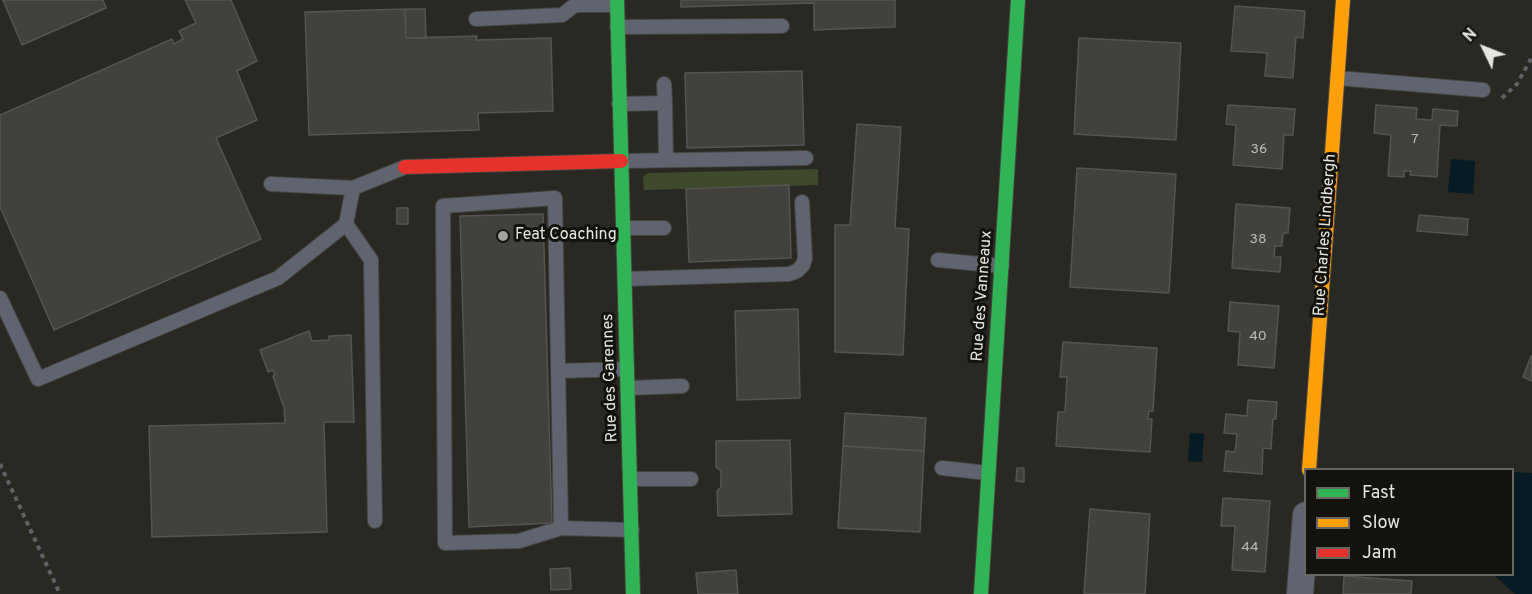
<!DOCTYPE html>
<style>
body{margin:0}
#map{position:relative;width:1532px;height:594px;overflow:hidden;background:#292822;font-family:Overpass,sans-serif}
canvas{display:block}
.legend{position:absolute;left:1304px;top:468px;width:210px;height:108px;box-sizing:border-box;background:#13120d;border:2px solid #676661;margin:0;padding:8px 10px;list-style:none;font-size:18px;color:#e6e4de}
.legend li{display:flex;align-items:center;gap:12px;height:30px}
.legend b{width:30px;border:2px solid #676661}
.north{position:absolute;left:1454px;top:18px;width:60px;height:60px;-webkit-text-stroke:4px #13120d;paint-order:stroke;rotate:313deg;font-size:16px;font-weight:700;line-height:24px;text-align:center;color:#e6e4de}
.north::after{content:'';display:block;margin:auto;width:21px;height:27px;background:#e6e4de;clip-path:polygon(50% 0,100% 100%,50% 72%,0 100%)}
</style>
<div id="map">
<canvas width="1532" height="594"></canvas>
<ul class="legend">
<li><b style="height:8px;background:#30b455"></b>Fast</li>
<li><b style="height:8px;background:#ff9f0a"></b>Slow</li>
<li><b style="height:8px;background:#e5322d"></b>Jam</li>
</ul>
<div class="north">N</div>
</div>
<script>
const ctx = document.querySelector('canvas').getContext('2d');
ctx.lineJoin = 'round';
function paint(path, color) { ctx.fillStyle = color; ctx.fill(path, 'evenodd'); }
const toPath = rows => new Path2D(rows.map(r => 'M' + r).join(''));
function stroke(path, color, width, dash) { ctx.strokeStyle = color; ctx.lineWidth = width; ctx.lineCap = dash ? 'butt' : 'round'; ctx.setLineDash(dash || []); ctx.stroke(path); }
function write(font, color, halo, rows, align = 'center') {
  ctx.font = font + ' Overpass,sans-serif'; ctx.lineWidth = 6; ctx.setLineDash([]); ctx.textBaseline = 'middle'; ctx.strokeStyle = halo; ctx.fillStyle = color; for (const [text, x, y, turn = 0] of rows) {
    ctx.save(); ctx.translate(x, y); ctx.rotate((+turn || 0) * Math.PI / 180); ctx.textAlign = isNaN(turn) ? turn : align; if (halo) ctx.strokeText(text, 0, 0); ctx.fillText(text, 0, 0); ctx.restore();
  }
}
paint(toPath([
 [818,169,818,185,644,190,643,177,648,173]
]), '#3f4a2d');
paint(toPath([
 [1451,159,1475,161,1473,194,1448,192],
 [1190,433,1204,434,1202,462,1188,461],
 [1513,472,1532,473,1532,594,1515,594,1494,575,1512,574]
]), '#061b23');
const building = toPath([
 [3,0,103,0,106,8,22,45,3,0],
 [185,0,231,0,257,61,237,71,257,120,216,138,261,239,54,330,0,207,0,115,172,39,174,44,183,39,179,31,196,23,185,0],
 [681,0,895,0,895,27,814,30,814,3,681,7,681,0],
 [1235,6,1305,11,1303,38,1296,37,1293,78,1265,76,1267,53,1231,51,1235,6],
 [405,9,425,9,426,38,406,38,405,9],
 [405,9,406,38,477,36,476,40,551,38,553,111,478,113,479,130,309,135,305,12,405,9],
 [1079,38,1181,43,1176,140,1074,134,1079,38],
 [802,71,804,145,687,148,685,73,802,71],
 [1228,105,1295,109,1293,135,1284,135,1282,169,1233,165,1236,125,1226,124,1228,105],
 [1376,105,1417,108,1416,119,1432,120,1433,109,1458,111,1457,126,1440,125,1437,177,1410,175,1411,171,1404,171,1404,177,1388,176,1391,135,1374,133,1376,105],
 [857,124,901,127,895,228,909,229,903,355,835,352,835,225,850,225,857,124],
 [1077,168,1176,174,1169,293,1070,287,1077,168],
 [789,185,791,258,689,262,686,189,789,185],
 [1236,204,1290,208,1288,233,1283,233,1282,246,1275,246,1274,257,1281,257,1280,272,1232,268,1236,204],
 [397,208,408,208,408,224,397,224,397,208],
 [543,214,552,523,469,527,460,216,543,214],
 [1419,215,1468,219,1467,235,1417,231,1419,215],
 [1230,302,1279,306,1274,368,1238,365,1240,332,1228,331,1230,302],
 [798,309,800,398,737,400,735,311,798,309],
 [309,331,312,341,329,340,329,336,351,335,354,422,324,422,327,532,152,537,149,426,285,423,284,408,273,376,275,375,273,370,268,372,260,350,309,331],
 [1063,342,1157,348,1153,411,1149,411,1148,419,1152,419,1150,452,1056,446,1058,412,1065,412,1067,377,1060,377,1063,342],
 [1531,356,1532,356,1532,381,1523,377,1531,356],
 [1248,400,1277,402,1276,419,1273,419,1271,449,1263,448,1262,474,1224,471,1226,451,1235,452,1237,434,1224,433,1226,414,1247,416,1248,400],
 [845,413,926,418,924,451,843,446,845,413],
 [790,440,792,514,718,516,717,491,721,487,721,471,716,467,716,441,790,440],
 [843,446,924,451,920,532,838,528,843,446],
 [1017,468,1024,468,1024,482,1016,481,1017,468],
 [1223,498,1270,501,1265,572,1232,570,1235,526,1221,526,1223,498],
 [1090,509,1150,514,1145,594,1084,594,1090,509],
 [570,568,571,589,551,590,550,569,570,568],
 [736,570,738,594,698,594,696,573,736,570],
 [1344,576,1412,581,1411,594,1343,594,1344,576]
]);
paint(building, '#43413d');
stroke(building, '#565450', 1.5);
const lane = toPath([
 [476,19,562,15,575,5,617,5],
 [617,27,782,26],
 [1337,78,1483,90],
 [664,84,665,103],
 [619,104,665,103,666,160],
 [621,161,806,158],
 [271,184,353,188],
 [346,224,371,260,375,521],
 [623,228,664,228],
 [938,260,1002,266],
 [625,279,789,274,797,271,803,265,805,258,802,202],
 [0,298,38,379,278,278,346,224,353,188,405,167],
 [558,371,627,369],
 [628,388,682,386],
 [942,468,988,473],
 [630,479,691,479],
 [561,528,519,541,445,543,443,206,555,198,561,528,632,530]
]);
const street = toPath([
 [1300,594,1306,515]
]);
const fast = toPath([
 [617,0,633,594],
 [981,594,1018,0]
]);
const slow = toPath([
 [1309,470,1343,0]
]);
const jam = toPath([
 [405,167,621,161]
]);
stroke(lane, '#464541', 16);
stroke(street, '#464541', 28);
stroke(fast, '#464541', 16);
stroke(slow, '#464541', 16);
stroke(jam, '#464541', 16);
stroke(toPath([
 [1502,98,1517,84,1532,57],
 [0,464,60,594]
]), '#5f6164', 4, [4.5, 4.5]);
stroke(lane, '#5f646f', 14);
stroke(street, '#5f646f', 26);
stroke(fast, '#30b455', 14);
stroke(slow, '#ff9f0a', 14);
stroke(jam, '#e5322d', 14);
for (const [x, y, r, color] of [
 [503,236,6,"#a4a29c"]
]) { const dot = new Path2D(); dot.arc(x, y, r, 0, 2 * Math.PI); ctx.fillStyle = color; ctx.fill(dot); stroke(dot, '#13120d', 2); }
write('14px', '#bdbbb6', null, [
 ["7",1415,140],
 ["36",1259,150],
 ["38",1258,240],
 ["40",1258,337],
 ["44",1250,548]
]);
write('16px', '#e6e4de', '#13120d', [
 ["Rue Charles Lindbergh",1326,235,-86],
 ["Rue des Vanneaux",983,296,-86],
 ["Rue des Garennes",611,378,-92]
]);
write('16px', '#e6e4de', '#13120d', [
 ["Feat Coaching",515,236]
], 'left');
</script>
